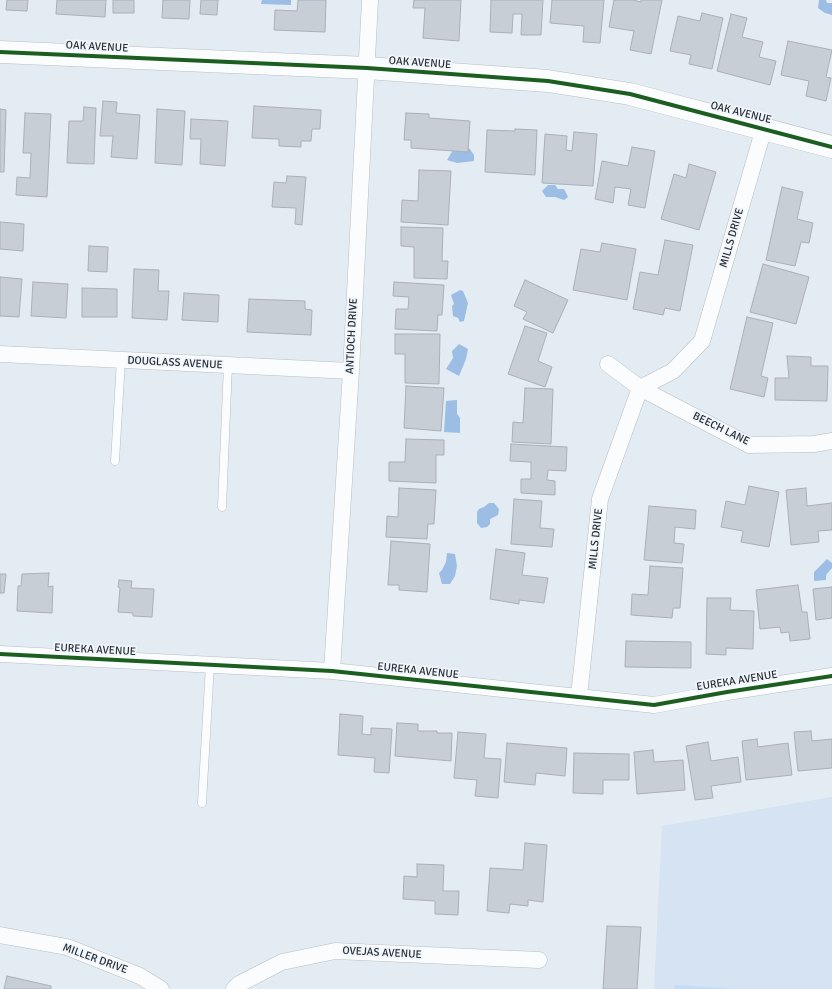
<!DOCTYPE html>
<style>
body{margin:0}
canvas{display:block;background:#e3ebf3}
</style>
<canvas width="832" height="989"></canvas>
<script>
const ctx = document.querySelector('canvas').getContext('2d');
ctx.lineJoin = 'round';
function paint(path, color) { ctx.fillStyle = color; ctx.fill(path, 'evenodd'); }
const toPath = rows => new Path2D(rows.map(r => 'M' + r).join(''));
function stroke(path, color, width, dash) { ctx.strokeStyle = color; ctx.lineWidth = width; ctx.lineCap = dash ? 'butt' : 'round'; ctx.setLineDash(dash || []); ctx.stroke(path); }
function write(font, color, halo, rows, align = 'center') {
  ctx.font = font + ' Signika,sans-serif'; ctx.lineWidth = 3.5; ctx.setLineDash([]); ctx.textBaseline = 'middle'; ctx.strokeStyle = halo; ctx.fillStyle = color; for (const [text, x, y, turn = 0] of rows) {
    ctx.save(); ctx.translate(x, y); ctx.rotate((+turn || 0) * Math.PI / 180); ctx.textAlign = isNaN(turn) ? turn : align; if (halo) ctx.strokeText(text, 0, 0); ctx.fillText(text, 0, 0); ctx.restore();
  }
}
paint(toPath([
 [832,797,832,989,654,989,662,826]
]), '#d5e3f2');
paint(toPath([
 [675,985,726,988,726,989,674,989]
]), '#c4dcf7');
paint(toPath([
 [262,0,291,0,291,5,261,4],
 [819,0,826,0,827,3,832,3,832,15,825,13,818,8],
 [469,148,474,155,474,161,457,163,447,160,453,150,463,152],
 [548,185,555,185,558,189,564,189,568,197,564,200,555,197,546,197,542,191],
 [460,290,463,291,468,303,464,321,460,322,458,318,453,316,452,306,454,304,451,295],
 [459,344,468,349,466,359,459,376,446,369,453,358,452,351],
 [457,400,457,414,460,418,460,433,444,432,446,401],
 [489,503,494,503,499,509,498,515,490,519,490,524,487,527,481,528,477,523,477,512,479,509,484,507],
 [447,553,455,554,457,566,455,576,450,584,442,584,439,573,442,570,446,562],
 [827,559,832,563,832,568,826,575,826,580,814,581,814,572]
]), '#9cbee4');
const building = toPath([
 [7,0,28,0,27,11,6,10,7,0],
 [57,0,106,0,105,17,56,14,57,0],
 [113,0,134,0,134,13,113,13,113,0],
 [163,0,190,0,189,19,162,18,163,0],
 [201,0,218,0,217,15,200,14,201,0],
 [298,0,326,0,325,32,274,30,275,10,297,11,298,0],
 [414,0,461,0,459,41,423,38,425,8,413,8,414,0],
 [491,0,543,0,541,35,521,35,522,14,513,14,512,33,490,32,491,0],
 [552,0,604,0,600,43,583,42,584,26,550,23,552,0],
 [614,0,633,0,641,2,641,0,662,0,651,54,630,50,634,31,609,27,614,0],
 [702,13,723,18,712,69,689,64,691,55,670,51,678,16,700,21,702,13],
 [731,14,747,18,742,37,763,42,759,57,776,61,770,85,717,71,731,14],
 [788,41,832,50,826,77,831,78,826,101,806,96,809,81,781,75,788,41],
 [103,101,117,102,116,113,140,115,137,159,111,157,113,136,100,136,103,101],
 [254,106,321,110,320,129,312,129,311,141,301,141,301,147,279,146,279,139,252,138,254,106],
 [84,107,96,108,94,164,67,163,69,121,83,121,84,107],
 [0,109,6,110,4,172,0,172,0,109],
 [157,109,185,111,182,165,155,163,157,109],
 [25,113,51,114,47,197,16,195,17,177,30,178,31,153,23,153,25,113],
 [406,113,429,114,429,118,470,121,468,152,411,148,411,140,404,140,406,113],
 [191,119,228,121,225,166,200,164,201,139,190,139,191,119],
 [515,129,537,130,535,175,485,172,487,130,515,131,515,129],
 [574,132,597,134,593,186,542,183,545,134,567,136,566,150,572,151,574,132],
 [632,147,655,151,645,208,628,205,631,189,615,187,613,203,595,199,602,161,628,166,632,147],
 [689,164,716,172,699,230,661,219,674,174,686,178,689,164],
 [419,170,451,171,448,225,401,222,402,200,418,201,419,170],
 [287,176,306,177,302,225,295,224,296,208,272,207,274,182,286,183,287,176],
 [782,187,803,192,797,219,813,223,809,243,801,242,795,266,766,260,782,187],
 [0,222,24,224,23,251,0,249,0,222],
 [401,227,443,228,442,261,448,261,447,279,414,278,414,247,401,246,401,227],
 [665,240,693,245,680,311,665,308,663,315,633,309,640,272,658,275,665,240],
 [602,243,636,249,627,300,573,290,581,249,600,252,602,243],
 [89,246,108,247,107,272,88,271,89,246],
 [763,264,809,277,796,324,750,312,763,264],
 [134,269,159,270,158,291,169,291,167,320,132,318,134,269],
 [0,277,22,279,19,317,0,316,0,277],
 [525,280,568,300,553,333,523,319,527,312,514,306,525,280],
 [33,282,68,284,66,318,31,316,33,282],
 [394,282,444,285,442,315,438,315,437,331,395,329,396,309,408,309,409,297,393,296,394,282],
 [82,288,117,289,117,317,82,317,82,288],
 [184,293,219,295,218,322,182,320,184,293],
 [249,299,305,301,305,309,312,310,311,335,247,332,249,299],
 [747,317,773,323,761,376,768,378,764,397,730,389,747,317],
 [525,326,547,333,538,361,552,367,545,387,508,374,525,326],
 [395,334,440,334,439,384,405,383,405,354,395,354,395,334],
 [787,356,811,357,811,366,828,366,827,401,775,400,775,378,789,378,787,356],
 [406,386,444,388,441,431,404,428,406,386],
 [525,388,553,389,551,444,512,442,513,422,523,423,525,388],
 [406,439,444,440,444,455,436,455,436,483,389,481,389,462,405,462,406,439],
 [511,444,567,447,566,471,548,470,547,480,555,481,555,495,521,493,521,479,531,479,531,462,510,461,511,444],
 [749,486,779,492,769,547,741,542,743,531,721,527,726,501,745,505,749,486],
 [399,488,436,490,434,524,428,524,427,539,386,537,387,516,398,517,399,488],
 [806,488,807,506,832,503,832,530,818,531,819,542,791,545,786,490,806,488],
 [514,499,542,501,540,528,554,529,552,547,511,544,514,499],
 [649,506,696,510,695,529,675,527,674,543,684,544,682,563,644,560,649,506],
 [391,541,430,544,427,592,399,590,399,585,388,585,391,541],
 [496,549,525,553,522,575,548,578,544,603,519,600,519,604,490,599,496,549],
 [650,566,683,568,680,608,673,608,672,618,631,615,632,594,648,595,650,566],
 [49,573,48,587,53,586,52,613,17,611,18,586,21,586,22,574,49,573],
 [0,574,6,574,4,593,0,593,0,574],
 [119,580,132,581,131,588,154,589,152,617,133,616,133,613,118,612,120,588,118,587,119,580],
 [798,585,802,612,807,612,810,639,790,641,789,632,781,633,780,627,760,629,756,590,798,585],
 [832,587,832,618,816,620,813,589,832,587],
 [707,598,731,598,730,610,754,611,753,649,726,648,726,655,706,654,707,598],
 [626,641,691,642,691,668,625,667,626,641],
 [340,714,363,716,362,734,371,735,371,728,392,729,389,773,374,772,375,758,338,755,340,714],
 [397,723,418,724,418,731,437,731,437,733,452,733,451,761,395,756,397,723],
 [811,731,812,741,832,739,832,768,798,771,794,732,811,731],
 [458,732,486,734,484,758,501,759,498,798,475,796,477,780,454,778,458,732],
 [757,739,758,747,788,743,792,775,746,780,742,741,757,739],
 [708,742,711,761,738,757,741,782,711,786,713,798,695,800,686,746,708,742],
 [507,743,567,748,565,776,536,773,535,785,504,782,507,743],
 [653,750,654,762,683,760,685,790,637,794,634,752,653,750],
 [574,753,629,754,629,780,603,780,603,794,573,793,574,753],
 [525,843,547,845,543,902,528,900,528,906,510,904,509,913,487,911,490,868,523,870,525,843],
 [417,864,444,865,443,891,459,891,458,915,435,914,435,901,403,899,404,876,417,877,417,864],
 [607,926,641,927,637,989,603,989,607,926],
 [7,976,51,986,51,989,4,989,7,976]
]);
paint(building, '#c8ced5');
stroke(building, '#aab0b6', 1);
const lane = toPath([
 [115,461,121,360],
 [222,507,228,365],
 [202,803,210,665]
]);
const street = toPath([
 [0,354,351,371],
 [608,364,640,388,749,445,814,444,832,441],
 [0,654,332,671,654,705,727,692,832,676],
 [332,671,351,371,370,0],
 [579,696,600,499,640,388,673,371,702,341,764,128],
 [0,935,67,947,140,976,161,989],
 [234,989,239,984,282,962,335,951,539,960]
]);
const secondary = toPath([
 [0,52,367,68,548,81,630,94,832,147]
]);
stroke(lane, '#b8bec4', 9);
stroke(street, '#b8bec4', 17);
stroke(secondary, '#b8bec4', 23);
stroke(lane, '#fbfcfd', 8);
stroke(street, '#fbfcfd', 16);
stroke(secondary, '#fbfcfd', 22);
stroke(toPath([
 [0,52,367,68,548,81,630,94,832,147],
 [0,654,332,671,654,705,727,692,832,676]
]), '#1b5e20', 4);
write('11px', '#272d33', '#f0f6fc', [
 ["OAK AVENUE",97,47,3],
 ["OAK AVENUE",420,63,4],
 ["OAK AVENUE",741,113,14],
 ["MILLS DRIVE",732,238,-74],
 ["ANTIOCH DRIVE",352,336,-87],
 ["DOUGLASS AVENUE",175,363,3],
 ["BEECH LANE",721,429,26],
 ["MILLS DRIVE",596,539,-84],
 ["EUREKA AVENUE",95,650,3],
 ["EUREKA AVENUE",418,671,6],
 ["EUREKA AVENUE",737,681,-9],
 ["OVEJAS AVENUE",382,953,3],
 ["MILLER DRIVE",95,959,20]
]);
</script>
